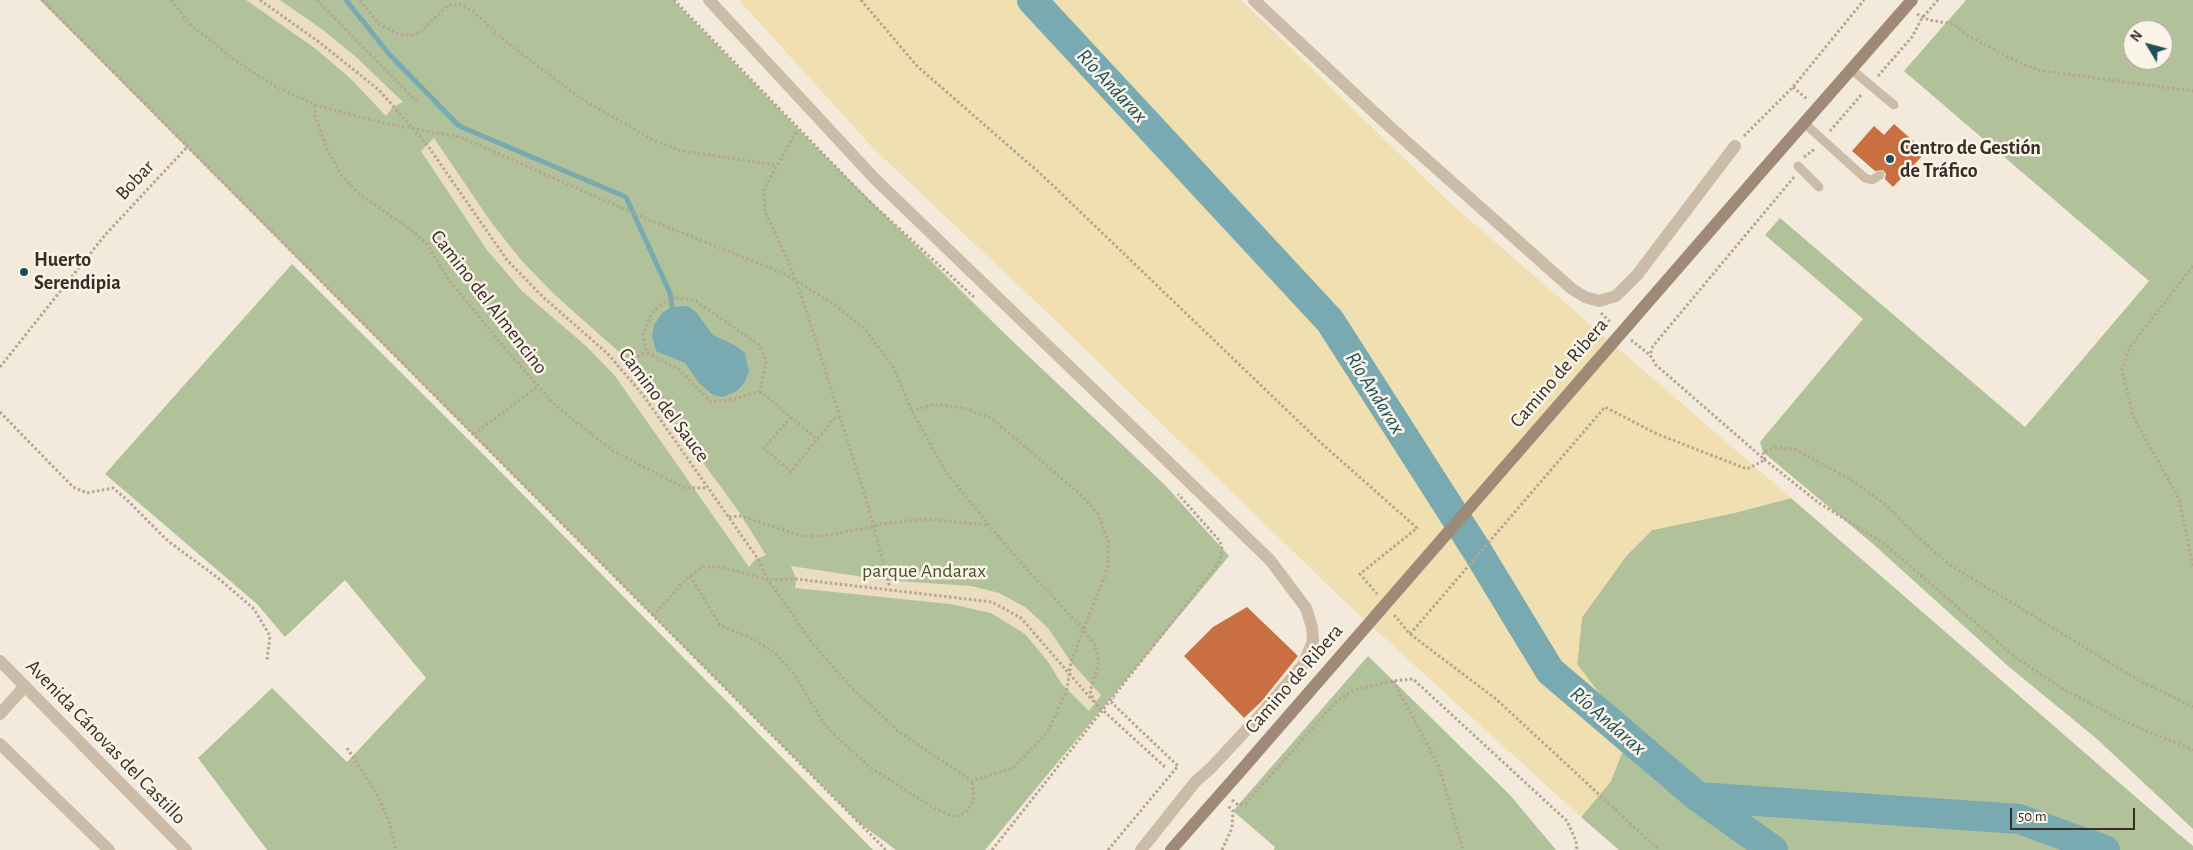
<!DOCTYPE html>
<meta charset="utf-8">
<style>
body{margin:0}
#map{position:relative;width:2193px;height:850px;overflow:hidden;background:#f3eadb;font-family:"Alegreya Sans",sans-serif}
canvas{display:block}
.north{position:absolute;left:2123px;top:20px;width:50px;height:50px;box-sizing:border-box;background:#faf3e8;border:1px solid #aca49b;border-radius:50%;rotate:307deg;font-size:14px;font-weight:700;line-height:20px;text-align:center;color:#372e28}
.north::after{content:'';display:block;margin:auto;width:18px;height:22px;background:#1c515a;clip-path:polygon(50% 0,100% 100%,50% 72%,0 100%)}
.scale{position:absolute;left:2010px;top:808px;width:125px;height:22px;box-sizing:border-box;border:2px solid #372e28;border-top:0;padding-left:6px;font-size:15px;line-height:18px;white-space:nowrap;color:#372e28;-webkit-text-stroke:4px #faf3e8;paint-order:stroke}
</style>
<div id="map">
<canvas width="2193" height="850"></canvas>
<div class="north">N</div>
<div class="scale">50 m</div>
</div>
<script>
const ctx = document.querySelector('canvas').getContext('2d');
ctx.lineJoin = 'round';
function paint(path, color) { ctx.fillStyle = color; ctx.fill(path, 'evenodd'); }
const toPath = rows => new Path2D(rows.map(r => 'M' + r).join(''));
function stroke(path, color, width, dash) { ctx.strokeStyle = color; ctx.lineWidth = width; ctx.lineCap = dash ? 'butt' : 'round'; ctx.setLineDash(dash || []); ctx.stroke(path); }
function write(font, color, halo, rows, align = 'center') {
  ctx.font = font + ' "Alegreya Sans",sans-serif'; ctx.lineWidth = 5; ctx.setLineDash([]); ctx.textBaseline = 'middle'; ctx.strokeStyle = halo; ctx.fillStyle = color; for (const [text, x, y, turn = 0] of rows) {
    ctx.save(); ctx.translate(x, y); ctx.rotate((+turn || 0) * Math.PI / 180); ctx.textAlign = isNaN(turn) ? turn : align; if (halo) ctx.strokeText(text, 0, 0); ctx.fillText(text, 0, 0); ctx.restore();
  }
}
paint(toPath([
 [40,0,673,0,811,142,1005,334,1164,484,1229,556,985,850,896,850,858,822],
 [1966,0,2193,0,2193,829,2097,739,2008,666,1873,544,1763,452,1760,442,1863,319,1765,235,1780,218,2025,427,2149,281,1904,71],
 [2133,30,2163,30,2163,60,2133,60],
 [292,264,492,463,873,850,267,850,198,758,272,688,347,762,426,678,345,580,285,637,257,604,105,474],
 [1791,498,2175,831,2193,846,2193,850,1619,850,1581,817,1611,781,1577,664,1582,617,1627,555,1652,530,1734,513],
 [1368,656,1510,795,1556,850,1274,850,1275,847,1233,811]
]), '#b1c29b');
paint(toPath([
 [739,0,1241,0,1450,203,1791,498,1734,513,1652,530,1627,555,1582,617,1577,664,1630,733,1611,781,1581,817,1342,599,1055,320,873,148]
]), '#efdfb1');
paint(toPath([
 [246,0,280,0,323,30,355,56,403,102,393,107,386,116,351,79,316,49],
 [434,138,491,222,521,260,555,295,627,359,737,509,766,555,756,559,749,567,615,376,586,346,522,291,487,250,421,151],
 [791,566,883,580,971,586,999,593,1025,607,1048,628,1071,662,1101,695,1089,711,1061,683,1049,663,1025,634,991,613,950,604,795,588,796,579]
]), '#ebddc2');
paint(toPath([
 [688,306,696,312,713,335,736,346,745,353,749,371,745,382,737,391,723,397,713,395,699,383,685,363,656,351,652,336,654,325,663,312,672,307]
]), '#79aab1');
stroke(toPath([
 [346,0,389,54,459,126,626,197,670,293,672,307]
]), '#79aab1', 5);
stroke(toPath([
 [1032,0,1330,321,1479,554,1550,671,1698,797,1773,850],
 [1698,797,2019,819,2105,850]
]), '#79aab1', 30);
paint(toPath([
 [1894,124,1926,152,1893,187,1885,179,1886,174,1883,170,1875,171,1852,151,1874,126,1884,135],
 [1247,607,1298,656,1261,702,1244,718,1184,656,1213,627]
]), '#ca6f42');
stroke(toPath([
 [42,0,886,850],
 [171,0,189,23,233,59,273,85,315,105,383,123,460,137,652,221,783,273,829,301,864,328,893,367,912,411,944,469,974,507,1028,571,1079,624,1094,644,1099,662,1090,691,1095,703,1166,768],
 [260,0,319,42,379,90,428,146,507,260,543,297,608,354,643,395,758,559,768,580,796,579,992,602,1021,618,1093,701],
 [317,0,417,102],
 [360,0,379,24,400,35,413,35,422,31,448,5,459,4,473,11,504,40,580,98,655,141,682,151,776,165],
 [674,0,868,200,976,299],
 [861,0,917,66,1043,176,1320,442,1417,528,1360,574,1378,595],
 [1917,14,1929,20,1953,24,1967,35,2022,64,2042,71,2193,91],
 [1878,76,1912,37,1922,18,1938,0],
 [1793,87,1808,100],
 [315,105,315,116,327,149,342,176,358,193,410,229,427,244,449,280,508,352,557,407,613,451,685,488,707,488],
 [1830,131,1862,94],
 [796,132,764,189,765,212,788,260,805,307,867,502,890,588],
 [1744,136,1793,87,1864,0],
 [1804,157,1815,149],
 [1794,177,1653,346,1650,355,1656,365,1765,460,1819,503,1886,545,2015,657,2063,689,2121,720,2193,750],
 [2193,266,2130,347,2122,370,2133,416,2179,499,2193,567],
 [676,298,696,301,759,345,766,360,760,391,735,399,711,402,680,370,646,352,643,334,652,313,665,302,676,298],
 [1601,313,1611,323],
 [1631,340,1650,355],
 [629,362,646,352],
 [0,367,105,235,188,146],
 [760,391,818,440],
 [0,412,73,487,87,493,113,488,125,498,168,541,218,578,254,609,270,636,267,660],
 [791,417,764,448,791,472,833,419,840,417],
 [474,434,537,387],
 [729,517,741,516,802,536,822,536,867,528,880,524,926,519,987,525],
 [690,576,720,625,755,640,774,652,792,671,826,727,870,767,932,807,955,817,966,812,974,801,972,781],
 [1394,615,1410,634,1496,699,1659,850],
 [653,616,686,579,702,567,721,567,768,580,814,645,852,688,898,731,972,781,1013,768,1047,733,1067,689,1071,662,1108,567,1108,541,1098,514,1080,494,991,418,964,408,934,404,912,411],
 [1410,634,1605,407,1657,434,1747,469,1765,460,1763,452,1777,447,1797,450,1853,481,1887,506,1917,536,1950,565,2138,680,2193,707],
 [1393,681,1438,764,1463,850],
 [347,748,376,792,389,821,396,850],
 [1232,800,1238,805,1246,803,1335,703,1353,690,1393,681,1413,679,1567,821,1576,841,1577,850],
 [992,850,1218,564,1221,556,1222,546,1218,539,1178,494],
 [1108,850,1178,766,1112,703,1113,698],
 [1222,850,1232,828,1233,811,1227,805]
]), '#b7a591', 3, [2.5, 2.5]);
stroke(toPath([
 [1851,69,1894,105],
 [1803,122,1865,178,1872,180,1880,175],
 [1798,166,1819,187]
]), '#cbbba7', 9);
stroke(toPath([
 [709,0,875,179,1270,560,1306,608,1312,627,1313,641,1303,665,1263,712,1211,768,1196,781,1141,850],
 [1254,0,1390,127,1572,289,1585,297,1599,301,1616,296,1637,275,1735,146],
 [0,661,186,850],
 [0,714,25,686],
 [0,744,109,850]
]), '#cbbba7', 12);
stroke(toPath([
 [1762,171,1912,0],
 [1171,850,1238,774]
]), '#9f8a78', 12);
stroke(toPath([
 [1238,774,1762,171]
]), '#9f8a78', 12);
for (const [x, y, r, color] of [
 [1890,159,5,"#1c515a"],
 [24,272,5,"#1c515a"]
]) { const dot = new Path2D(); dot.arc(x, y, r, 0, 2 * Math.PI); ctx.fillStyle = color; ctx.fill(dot); stroke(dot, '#faf3e8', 2); }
write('bold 20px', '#372e28', '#faf3e8', [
 ["Centro de Gestión",1900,148],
 ["de Tráfico",1900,171],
 ["Huerto",34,260],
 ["Serendipia",34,283]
], 'left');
write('20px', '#372e28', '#faf3e8', [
 ["Bobar",135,180,-47],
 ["Camino del Almencino",489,302,52],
 ["Camino de Ribera",1559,373,-49],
 ["Camino del Sauce",664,405,53],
 ["Camino de Ribera",1294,679,-49],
 ["Avenida Cánovas del Castillo",106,742,46]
]);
write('20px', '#42562a', '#faf3e8', [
 ["parque Andarax",924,571]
]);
write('italic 21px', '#1c515a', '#faf3e8', [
 ["Río Andarax",1112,86,47],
 ["Río Andarax",1375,393,58],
 ["Río Andarax",1608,721,41]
]);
</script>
